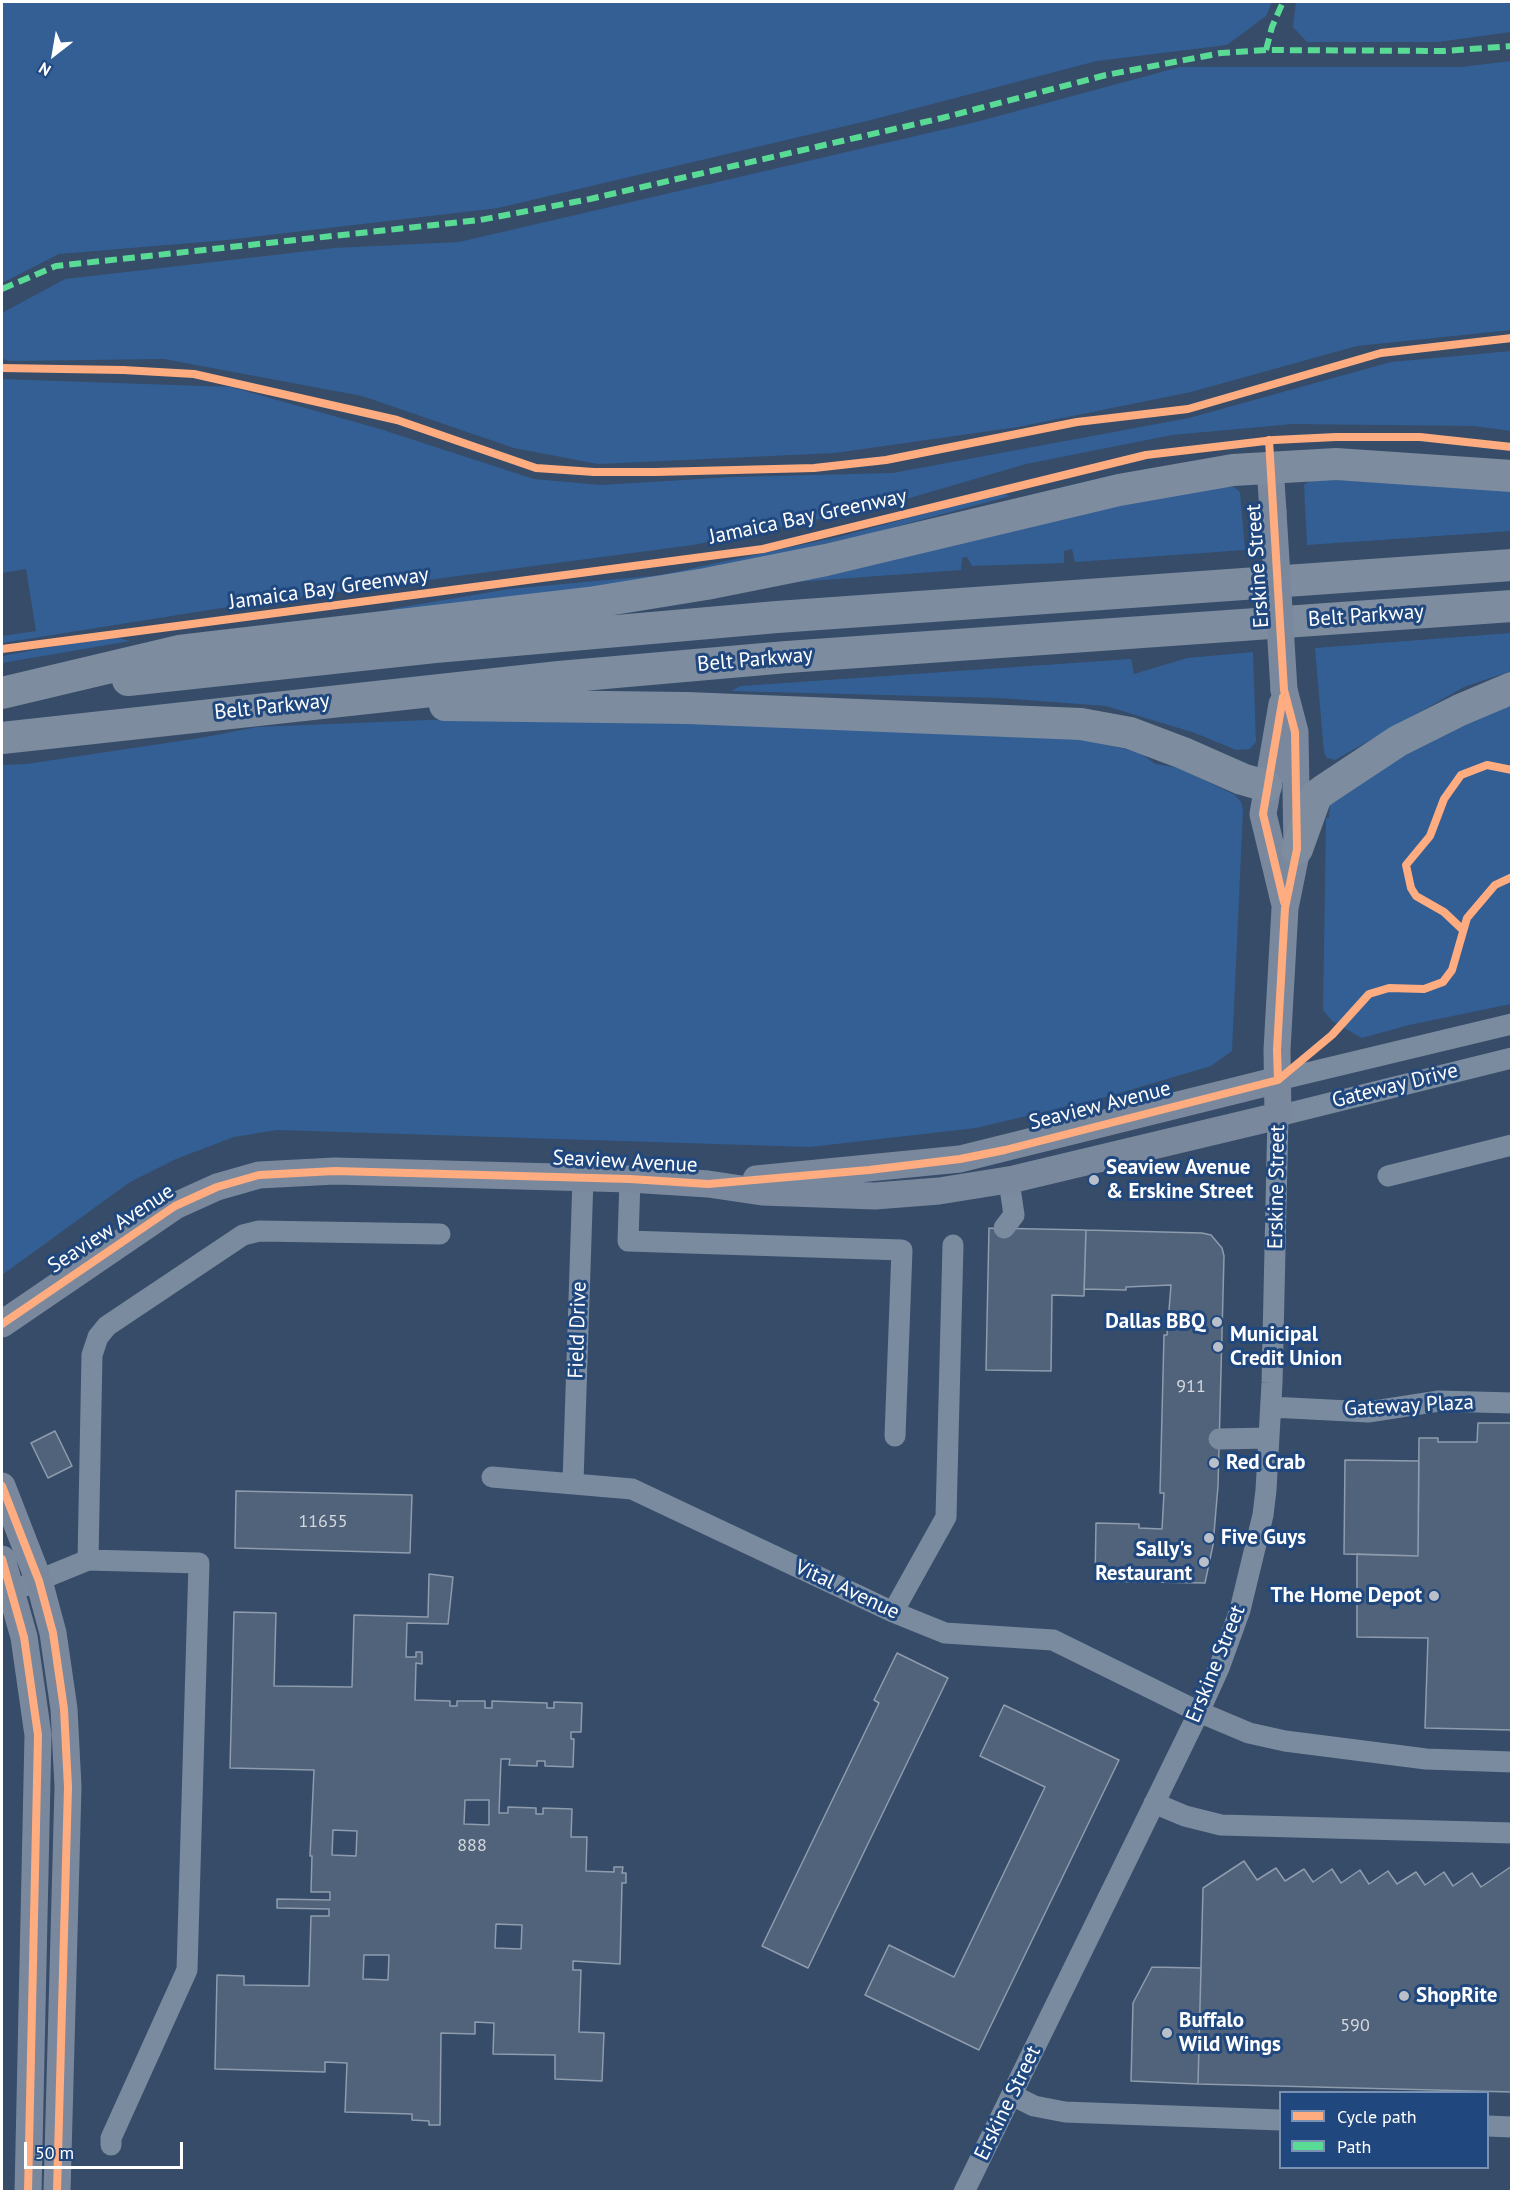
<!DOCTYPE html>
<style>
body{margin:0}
#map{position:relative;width:1513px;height:2193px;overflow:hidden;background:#364c68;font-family:"PT Sans",sans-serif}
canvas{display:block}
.frame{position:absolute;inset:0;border:3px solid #fff;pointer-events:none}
.legend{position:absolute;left:1279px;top:2091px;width:210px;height:78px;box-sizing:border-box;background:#20487e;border:2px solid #7991b2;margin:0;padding:8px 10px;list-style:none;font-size:18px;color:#fff}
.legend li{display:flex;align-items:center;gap:12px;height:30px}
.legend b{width:30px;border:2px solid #7991b2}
.north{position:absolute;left:24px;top:24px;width:60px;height:60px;-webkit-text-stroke:4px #20487e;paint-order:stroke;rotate:211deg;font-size:16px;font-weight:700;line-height:24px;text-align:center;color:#fff}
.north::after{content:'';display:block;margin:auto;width:21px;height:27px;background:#fff;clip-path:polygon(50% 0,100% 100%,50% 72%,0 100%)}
.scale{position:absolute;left:24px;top:2142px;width:159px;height:27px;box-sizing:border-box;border:3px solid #fff;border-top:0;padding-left:8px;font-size:18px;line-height:21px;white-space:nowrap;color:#fff;-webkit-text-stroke:4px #20487e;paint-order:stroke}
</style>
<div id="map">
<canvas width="1513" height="2193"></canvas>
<div class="frame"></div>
<ul class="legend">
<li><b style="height:8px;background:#ffac80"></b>Cycle path</li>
<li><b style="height:8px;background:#5adb95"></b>Path</li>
</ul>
<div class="north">N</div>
<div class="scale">50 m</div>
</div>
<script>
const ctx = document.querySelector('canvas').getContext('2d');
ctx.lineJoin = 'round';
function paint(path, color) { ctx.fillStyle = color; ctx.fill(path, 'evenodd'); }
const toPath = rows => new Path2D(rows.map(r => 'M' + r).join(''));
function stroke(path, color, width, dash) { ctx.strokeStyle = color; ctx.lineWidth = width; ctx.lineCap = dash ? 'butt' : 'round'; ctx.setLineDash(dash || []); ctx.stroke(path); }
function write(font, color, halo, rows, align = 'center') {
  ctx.font = font + ' "PT Sans",sans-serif'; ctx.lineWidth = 6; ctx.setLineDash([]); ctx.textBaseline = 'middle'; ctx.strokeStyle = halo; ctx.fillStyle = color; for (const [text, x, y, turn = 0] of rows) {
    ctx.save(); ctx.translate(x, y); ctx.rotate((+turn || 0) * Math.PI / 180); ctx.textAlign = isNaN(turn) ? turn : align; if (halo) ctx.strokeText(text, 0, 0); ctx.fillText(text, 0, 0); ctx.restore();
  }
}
paint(toPath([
 [2,2,1272,2,1266,16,1227,45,1097,61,871,120,498,208,227,240,59,254,2,283],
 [1296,2,1511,2,1511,32,1438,42,1307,42,1293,27],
 [1511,61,1511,330,1357,346,1191,392,1018,427,835,453,598,464,514,448,362,396,164,359,10,361,2,359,2,313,65,279,335,248,459,242,976,122,1180,67,1461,67],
 [1511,351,1511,431,1474,426,1293,424,1172,435,1026,464,879,507,693,545,253,603,2,643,2,636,36,631,26,569,2,573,2,379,231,387,380,429,534,479,601,485,732,477,893,473,1189,418,1391,362],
 [1312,479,1511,489,1511,531,1307,545,1304,485],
 [1222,486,1234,487,1240,492,1245,550,1075,562,1072,549,1064,551,1064,563,972,566,967,557,962,558,961,570,754,585,1110,505],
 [1002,493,1010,496,872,533,739,563,620,584,394,612,391,609,509,589,661,575,838,537],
 [1511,633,1511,671,1464,687,1335,760,1327,758,1324,753,1315,648],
 [110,636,130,641,2,663,2,656],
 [1253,652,1256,742,1250,749,1236,750,1195,733,1106,706,999,698,731,691,741,686,1131,659,1134,674,1187,658],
 [1511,699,1511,1004,1409,1025,1362,1038,1332,1021,1323,1010,1326,818,1329,818,1330,799,1370,772],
 [503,717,1053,733,1139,752,1155,764,1179,768,1235,795,1241,802,1243,810,1232,1051,1211,1066,1106,1097,976,1128,810,1147,277,1130,234,1137,176,1159,130,1182,2,1275,2,765,26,764,200,738,257,727]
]), '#335f95');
const building = toPath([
 [989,1228,1086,1230,1084,1296,1052,1295,1051,1371,986,1370,989,1228],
 [1086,1230,1202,1233,1211,1235,1222,1248,1224,1256,1218,1486,1213,1545,1205,1583,1095,1581,1096,1523,1139,1524,1139,1528,1162,1529,1164,1493,1160,1493,1164,1335,1167,1335,1171,1285,1126,1287,1126,1290,1084,1289,1086,1230],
 [1478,1423,1512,1423,1512,1730,1425,1728,1428,1638,1357,1637,1357,1554,1418,1556,1419,1438,1438,1438,1438,1442,1477,1442,1478,1423],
 [55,1431,72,1466,48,1478,31,1443,55,1431],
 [1345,1460,1419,1461,1418,1556,1344,1554,1345,1460],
 [236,1491,412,1495,410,1553,235,1548,236,1491],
 [429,1574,453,1577,448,1624,407,1623,406,1657,416,1657,416,1652,422,1652,422,1664,416,1663,415,1700,450,1701,450,1706,457,1706,457,1701,485,1701,485,1708,492,1708,492,1701,547,1703,547,1708,554,1708,554,1702,582,1703,581,1732,571,1732,571,1739,574,1739,573,1767,545,1766,545,1761,537,1761,537,1766,509,1765,510,1759,501,1759,499,1813,508,1813,508,1807,536,1808,536,1814,543,1814,543,1808,572,1809,571,1837,587,1837,586,1871,614,1872,614,1867,623,1867,622,1873,626,1873,626,1883,622,1883,620,1964,573,1961,573,1970,581,1970,579,2032,604,2033,602,2081,555,2079,555,2055,493,2054,494,2023,475,2022,475,2034,441,2033,440,2125,429,2125,429,2121,412,2120,412,2114,345,2112,347,2063,325,2062,325,2072,215,2069,217,1975,244,1976,244,1985,309,1986,311,1916,329,1916,329,1909,277,1908,277,1899,330,1900,330,1892,311,1892,312,1856,310,1856,314,1770,230,1768,234,1612,276,1613,274,1686,352,1687,354,1615,428,1617,429,1574],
 [465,1800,489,1800,489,1825,464,1824,465,1800],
 [333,1830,357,1831,356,1856,332,1855,333,1830],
 [496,1924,522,1925,521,1949,495,1948,496,1924],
 [364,1955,389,1955,388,1980,363,1979,364,1955],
 [897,1653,948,1678,808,1968,762,1946,879,1703,874,1700,897,1653],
 [1004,1705,1119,1760,979,2050,865,1995,889,1945,954,1977,1045,1787,980,1756,1004,1705],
 [1244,1861,1257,1880,1276,1868,1285,1881,1304,1869,1313,1882,1332,1869,1341,1883,1360,1870,1369,1884,1388,1871,1397,1884,1416,1872,1425,1885,1444,1872,1453,1886,1472,1873,1481,1887,1512,1866,1512,2092,1198,2084,1203,1888,1244,1861],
 [1152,1967,1201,1968,1198,2084,1131,2081,1133,2003,1152,1967]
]);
paint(building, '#51637a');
stroke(building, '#8e9cae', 1.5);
stroke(toPath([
 [1278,1080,1512,1024],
 [1388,1176,1512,1145],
 [630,1179,628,1241,902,1250,895,1436],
 [1004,1228,1014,1215,1009,1181],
 [1271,1407,1368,1412,1439,1401,1512,1403],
 [1219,1439,1269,1438],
 [492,1477,632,1489,893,1612,945,1633,1053,1640,1199,1712,1249,1733,1285,1741,1426,1759,1512,1762],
 [573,1482,583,1178],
 [88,1560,92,1355,98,1337,107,1326,243,1235,259,1231,440,1234],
 [12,1591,88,1560,199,1563,187,1970,111,2138,111,2145],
 [893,1612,946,1517,953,1245],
 [1154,1803,1185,1816,1221,1825,1512,1833],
 [1012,2095,1034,2106,1065,2112,1280,2120],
 [1488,2126,1512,2127],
 [964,2192,1199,1712,1219,1668,1240,1610,1263,1515,1266,1490,1272,1383,1278,1116,1512,1058]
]), '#7a8b9f', 21);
stroke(toPath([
 [1270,466,1273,512],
 [1282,704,1263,814,1284,901],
 [756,1179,960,1159,1278,1080],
 [2,1324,175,1206,217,1187,259,1175,335,1171,630,1179,708,1184,762,1192,875,1196,939,1191,1014,1179,1278,1116,1277,1050,1285,908,1297,849,1295,732,1284,690],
 [2,1486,39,1581,53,1633,64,1709,68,1787,57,2192],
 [2,1559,24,1637,38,1735,28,2192]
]), '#7a889d', 27);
stroke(toPath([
 [128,680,435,647,777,617,1512,565],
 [2,693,179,651,589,603,706,584,826,560,1119,490,1233,470,1336,464,1512,476],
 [445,705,687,708,1081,724,1130,733,1183,753,1242,779,1266,786],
 [2,738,559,677,787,657,1512,606],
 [1297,849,1316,796,1324,790,1398,741,1460,710,1512,688]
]), '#7d8c9f', 32);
stroke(toPath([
 [1273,512,1284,690]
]), '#7a889d', 27);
stroke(toPath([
 [1266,50,1272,27,1283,2],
 [2,289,56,266,480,220,590,199,942,118,1106,75,1221,53,1266,50,1444,51,1512,46]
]), '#5adb95', 6, [12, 6]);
stroke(toPath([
 [2,368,123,370,194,374,397,420,536,468,594,472,655,472,814,468,886,460,1077,422,1188,409,1381,353,1512,338],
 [1269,440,1284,690,1295,732,1297,849,1285,908,1277,1050,1278,1080],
 [2,649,763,549,1146,455,1274,440,1336,437,1420,437,1512,447],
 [1283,697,1263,814,1284,902],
 [1463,930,1444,912,1416,896,1411,888,1406,865,1430,836,1444,799,1461,775,1487,765,1512,770],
 [2,1324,175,1206,217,1187,259,1175,335,1171,630,1179,708,1184,869,1170,960,1159,1005,1150,1278,1080,1332,1035,1369,994,1389,988,1424,989,1443,982,1452,970,1467,918,1495,885,1512,877],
 [2,1486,39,1581,53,1633,64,1709,68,1787,57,2192],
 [2,1559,24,1637,38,1735,28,2192]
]), '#ffac80', 8);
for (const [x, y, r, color] of [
 [1094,1180,6,"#b9c0ca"],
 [1217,1322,6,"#b9c0ca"],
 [1218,1347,6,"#b9c0ca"],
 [1214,1463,6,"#b9c0ca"],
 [1209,1538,6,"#b9c0ca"],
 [1204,1562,6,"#b9c0ca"],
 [1434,1596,6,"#b9c0ca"],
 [1404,1996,6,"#b9c0ca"],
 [1167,2033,6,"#b9c0ca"]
]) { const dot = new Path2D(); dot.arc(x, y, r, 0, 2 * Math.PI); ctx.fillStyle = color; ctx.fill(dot); stroke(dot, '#20487e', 2); }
write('18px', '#d4d8de', null, [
 ["911",1191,1387],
 ["11655",323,1522],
 ["888",472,1846],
 ["590",1355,2026]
]);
write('21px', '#fff', '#20487e', [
 ["Jamaica Bay Greenway",808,517,-12],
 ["Erskine Street",1258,566,-94],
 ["Jamaica Bay Greenway",329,589,-8],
 ["Belt Parkway",1366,616,-4],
 ["Belt Parkway",755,660,-5],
 ["Belt Parkway",272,707,-6],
 ["Gateway Drive",1395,1086,-14],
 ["Seaview Avenue",1100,1106,-14],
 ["Seaview Avenue",625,1162,3],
 ["Erskine Street",1277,1187,-89],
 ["Seaview Avenue",111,1229,-33],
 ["Field Drive",578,1330,-88],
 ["Gateway Plaza",1409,1406,-3],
 ["Vital Avenue",847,1590,25],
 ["Erskine Street",1216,1664,-68],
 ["Erskine Street",1008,2103,-64]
]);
write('bold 21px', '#fff', '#20487e', [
 ["Seaview Avenue",1106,1168],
 ["& Erskine Street",1106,1192],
 ["Dallas BBQ",1205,1322,"right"],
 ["Municipal",1230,1335],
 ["Credit Union",1230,1359],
 ["Red Crab",1226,1463],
 ["Five Guys",1221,1538],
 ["Sally's",1192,1550,"right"],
 ["Restaurant",1192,1574,"right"],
 ["The Home Depot",1422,1596,"right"],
 ["ShopRite",1416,1996],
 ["Buffalo",1179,2021],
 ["Wild Wings",1179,2045]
], 'left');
</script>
